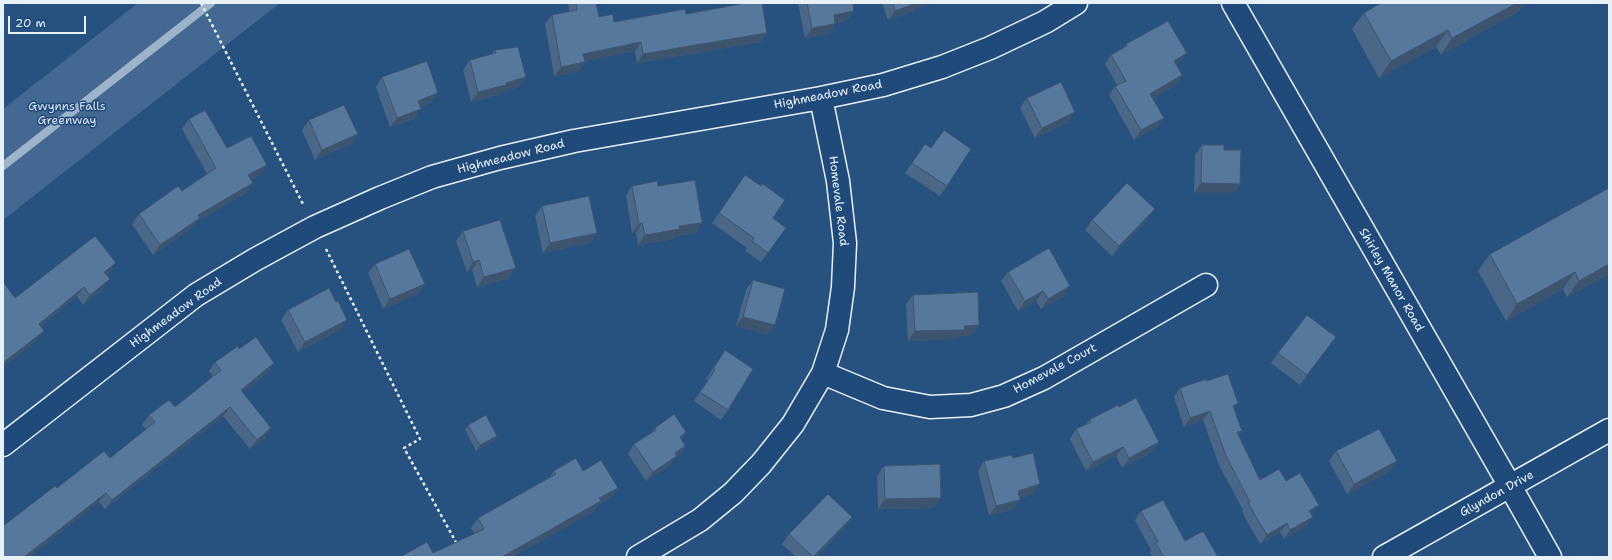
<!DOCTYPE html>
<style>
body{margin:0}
#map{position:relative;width:1612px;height:560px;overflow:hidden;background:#27517f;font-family:"Shantell Sans",sans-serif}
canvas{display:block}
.frame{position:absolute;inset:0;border:4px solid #e8f1f8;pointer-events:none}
.scale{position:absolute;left:8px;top:16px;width:78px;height:18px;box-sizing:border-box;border:2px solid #e8f1f8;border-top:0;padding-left:5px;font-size:12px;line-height:14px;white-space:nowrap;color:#e8f1f8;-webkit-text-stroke:3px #1f4a7a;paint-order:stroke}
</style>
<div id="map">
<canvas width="1612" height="560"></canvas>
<div class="frame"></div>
<div class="scale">20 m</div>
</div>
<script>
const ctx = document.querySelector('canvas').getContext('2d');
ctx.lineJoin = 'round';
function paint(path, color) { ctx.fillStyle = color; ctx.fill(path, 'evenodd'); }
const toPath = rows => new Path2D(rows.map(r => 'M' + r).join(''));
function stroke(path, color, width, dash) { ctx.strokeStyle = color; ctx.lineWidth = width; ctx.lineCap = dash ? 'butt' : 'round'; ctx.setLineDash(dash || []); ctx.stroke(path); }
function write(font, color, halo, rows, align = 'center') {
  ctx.font = font + ' "Shantell Sans",sans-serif'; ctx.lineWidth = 3; ctx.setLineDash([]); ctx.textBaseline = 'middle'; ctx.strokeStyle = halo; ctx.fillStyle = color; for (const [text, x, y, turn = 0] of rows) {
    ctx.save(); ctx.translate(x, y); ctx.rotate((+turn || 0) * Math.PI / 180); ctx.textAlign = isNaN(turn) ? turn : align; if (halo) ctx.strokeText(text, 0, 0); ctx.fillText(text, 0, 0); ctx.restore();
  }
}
paint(toPath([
 [138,3,280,3,3,220,3,109]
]), '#436891');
stroke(toPath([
 [3,166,211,3]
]), '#9db3c9', 8);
const street = toPath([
 [823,373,883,398,930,407,971,405,1004,396,1044,378,1206,285],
 [3,445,196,295,256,259,315,227,380,198,432,177,500,158,574,141,821,98,883,85,942,67,990,48,1045,22,1076,3],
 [1510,486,1550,557],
 [638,557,700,520,733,493,761,464,793,424,823,373,837,330,843,287,845,243,838,181,821,98]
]);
const secondary = toPath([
 [1233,3,1510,486],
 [1384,557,1609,430]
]);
stroke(street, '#e8f1f8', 25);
stroke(secondary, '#e8f1f8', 25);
stroke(toPath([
 [201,3,304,206],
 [326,249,420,439,404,448,457,544]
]), '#e8f1f8', 2.5, [3, 3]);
stroke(street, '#1f4a7a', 22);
stroke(secondary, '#1f4a7a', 22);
paint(toPath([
 [568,3,596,3,599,17,614,22,686,14,761,42,637,63,635,51,585,61,585,62,578,72,554,76,545,24,552,15,569,12],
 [798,3,853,3,854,11,847,20,835,23,829,34,805,38],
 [882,3,932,3,916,8,914,11,888,20],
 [1381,3,1525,3,1518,12,1441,55,1436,47,1379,78,1352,29,1364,13],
 [1126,44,1180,62,1176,65,1182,75,1176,85,1153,98,1164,118,1157,127,1134,140,1109,95,1115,86,1117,85,1105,64,1111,55,1123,48],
 [495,50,526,77,519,87,501,92,499,95,471,102,463,70,470,60,492,54],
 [382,77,431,103,420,107,414,119,390,127,376,87],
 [1027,98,1068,122,1035,138,1020,108],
 [189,119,261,174,251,180,253,183,246,193,197,221,193,227,153,255,132,224,139,214,182,191,207,174,182,129],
 [309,120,358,134,351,144,315,160,302,130],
 [925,144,931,148,947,186,940,196,905,173],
 [1202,145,1224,150,1240,184,1233,193,1194,193,1195,155],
 [745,175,761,186,773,218,786,228,761,262,745,251,747,248,712,223],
 [632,186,658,186,696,233,675,236,673,239,638,245,636,233,632,233,626,195],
 [542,206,597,233,590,243,543,253,535,216],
 [1148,219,1112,256,1085,230,1092,220],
 [463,231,516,268,509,278,477,287,472,270,467,272,456,241],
 [1490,254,1609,274,1567,297,1563,289,1506,321,1478,271],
 [375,264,425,284,418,294,383,309,368,273],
 [1008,272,1064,296,1041,309,1036,301,1018,311,1001,281],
 [109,273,107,275,103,289,83,305,77,296,41,326,37,340,3,367,3,284,15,298],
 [753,280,768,335,736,326,746,290],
 [913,295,979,325,973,335,960,336,958,339,908,341,906,304],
 [336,302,340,330,298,352,281,320,288,310],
 [1329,346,1300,385,1271,363,1278,353],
 [239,349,268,372,243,392,265,438,250,449,223,416,105,509,99,502,57,488,110,458,146,429,142,425,149,415,175,407,213,376,209,371,215,362],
 [725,350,728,410,721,420,694,401,708,380,706,379],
 [1206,381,1234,409,1242,431,1238,435,1260,480,1286,481,1312,514,1311,515,1306,526,1284,539,1280,532,1260,544,1242,512,1243,510,1219,465,1203,420,1184,427,1174,397,1180,388],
 [1119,407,1152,452,1122,468,1116,456,1086,471,1070,439,1076,429,1086,424,1089,420],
 [468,425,497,436,493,441,476,451,465,430],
 [655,428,686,432,681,439,685,446,679,456,674,459,670,465,646,481,628,454,634,444,651,433],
 [1336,451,1397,461,1390,471,1347,494,1329,461],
 [1013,458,1033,494,1020,498,1013,510,989,515,978,471,984,461],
 [884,466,934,508,878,509,877,476],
 [554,471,583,471,611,497,598,505,594,511,512,557,400,557,433,553,475,534,471,528,478,518,550,477],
 [1141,511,1185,541,1218,557,1152,557,1150,552,1151,550,1135,520],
 [852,517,845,527,816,557,796,557,782,544,789,534]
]), '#4b6787');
paint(toPath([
 [917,3,932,3,916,8,914,11,888,20,895,11],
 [1517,3,1525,3,1518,12,1441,55,1452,38],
 [854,11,847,20,827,24,834,15],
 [835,24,829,34,805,38,812,28],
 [1448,30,1436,47,1379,78,1391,61],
 [767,33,761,42,637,63,643,54],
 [641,42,635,51,577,63,583,54],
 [1187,53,1180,62,1168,70,1174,61],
 [585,62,578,72,554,76,561,67],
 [1182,75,1176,85,1144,103,1150,94],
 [526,77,519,87,501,92,499,95,471,102,478,92,506,83],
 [438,93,431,103,411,110,418,101],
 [421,109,414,119,390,127,397,118],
 [1075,112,1068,122,1035,138,1042,128],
 [1164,118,1157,127,1134,140,1141,130],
 [358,134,351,144,315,160,322,150],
 [267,165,261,174,242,185,248,175],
 [253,183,246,193,197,221,193,227,153,255,160,245,198,215],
 [1201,183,1240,184,1233,193,1194,193],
 [1155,209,1148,219,1112,256,1119,246],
 [642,223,636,233,632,233,639,224],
 [702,223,696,233,675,236,673,239,638,245,645,235,679,226],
 [597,233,590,243,543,253,550,243],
 [479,260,472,270,467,272,473,262],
 [116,263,109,273,98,282,104,272],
 [1609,264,1609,274,1567,297,1579,281],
 [516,268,509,278,477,287,484,277],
 [1575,272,1563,289,1506,321,1517,304],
 [110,279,103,289,83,305,90,295],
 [425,284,418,294,383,309,390,299],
 [1070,286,1064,296,1041,309,1048,299],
 [84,287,77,296,32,333,39,324],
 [1043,291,1036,301,1018,311,1025,301],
 [743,317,775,325,768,335,736,326],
 [347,320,340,330,298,352,305,342],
 [979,325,973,335,960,336,958,339,908,341,915,331,964,326],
 [44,331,37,340,3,367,3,363],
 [274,363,268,372,235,399,241,390],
 [1238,403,1232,413,1233,406],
 [230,407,223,416,105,509,112,500],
 [1210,411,1203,420,1184,427,1190,418],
 [271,428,265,438,250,449,257,440],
 [1242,431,1235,440,1237,432],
 [686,432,679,442,680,437],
 [497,436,493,441,476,451,480,445],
 [1159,442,1152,452,1122,468,1129,458],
 [685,446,679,456,674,459,670,465,646,481,653,472,675,453],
 [1123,447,1116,456,1086,471,1093,462],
 [1397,461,1390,471,1347,494,1354,484],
 [1040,484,1033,494,1011,501,1018,491],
 [618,488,611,497,598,505,594,511,512,557,502,557],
 [106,493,99,502,30,557,24,557],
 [941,498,934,508,878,509,885,499],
 [1020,500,1013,510,989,515,996,506],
 [1319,505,1312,514,1303,520,1309,511],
 [852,517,845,527,816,557,813,557],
 [1313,517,1306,526,1284,539,1290,530],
 [1287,523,1280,532,1260,544,1267,535]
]), '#3d546e');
const building = toPath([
 [576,3,596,3,599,17,613,14,614,22,685,9,686,14,746,3,762,3,767,33,643,54,641,42,583,54,585,62,561,67,552,15,577,10,576,3],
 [807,3,853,3,854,11,834,15,835,24,812,28,807,3],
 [893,3,917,3,895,11,893,3],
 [1381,3,1517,3,1452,38,1448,30,1391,61,1364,13,1381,3],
 [1168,21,1187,53,1174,61,1182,75,1150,94,1164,118,1141,130,1115,86,1126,81,1111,55,1127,46,1126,44,1168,21],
 [518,47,526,77,506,83,506,85,478,92,470,60,496,53,495,50,518,47],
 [427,61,438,93,418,101,421,109,397,118,382,77,427,61],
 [1061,82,1075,112,1042,128,1027,98,1061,82],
 [344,105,358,134,322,150,309,120,344,105],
 [205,110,227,148,251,136,267,165,248,175,253,183,198,215,200,218,160,245,139,214,178,186,182,191,216,168,189,119,205,110],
 [944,130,971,149,947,186,912,163,925,144,931,148,944,130],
 [1202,145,1224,145,1224,150,1241,150,1240,184,1201,183,1202,145],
 [745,175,761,186,763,184,785,200,773,218,786,228,768,253,752,241,754,238,719,213,745,175],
 [695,180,702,223,679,226,680,229,645,235,642,223,639,224,632,186,657,181,658,186,695,180],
 [1127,183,1155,209,1119,246,1092,220,1127,183],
 [1609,188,1609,264,1579,281,1575,272,1517,304,1490,254,1609,188],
 [589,196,597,233,550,243,542,206,589,196],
 [500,220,516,268,484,277,479,260,473,262,463,231,500,220],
 [95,236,116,263,104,272,110,279,90,295,84,287,39,324,44,331,3,363,3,284,4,283,15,298,95,236],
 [1049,248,1070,286,1048,299,1043,291,1025,301,1008,272,1049,248],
 [409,249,425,284,390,299,375,264,409,249],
 [753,280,785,289,775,325,743,317,753,280],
 [329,288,336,302,338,301,347,320,305,342,288,310,329,288],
 [978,292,979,325,964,326,965,330,915,331,913,295,978,292],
 [1307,315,1336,337,1307,375,1278,353,1307,315],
 [256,337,274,363,241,390,271,428,257,440,230,407,112,500,106,493,24,557,3,557,3,526,55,486,57,488,104,451,110,458,155,422,149,415,169,400,175,407,221,370,215,362,238,346,239,349,256,337],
 [725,350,753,369,728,410,700,392,715,370,713,369,725,350],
 [1228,374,1238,403,1233,406,1242,431,1237,432,1260,480,1279,469,1286,481,1300,473,1319,505,1309,511,1313,517,1290,530,1287,523,1267,535,1248,503,1250,502,1226,456,1210,411,1190,418,1180,388,1206,379,1206,381,1228,374],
 [1136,398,1159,442,1129,458,1123,447,1093,462,1076,429,1091,422,1089,420,1118,405,1119,407,1136,398],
 [674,414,686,432,680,437,685,446,675,453,677,456,653,472,634,444,656,430,655,428,674,414],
 [486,415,497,436,480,445,468,425,486,415],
 [1379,429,1397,461,1354,484,1336,451,1379,429],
 [1033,453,1040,484,1018,491,1020,500,996,506,984,461,1012,455,1013,458,1033,453],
 [576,458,583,471,601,460,618,488,599,498,601,501,502,557,400,557,427,542,433,553,484,529,478,518,556,474,554,471,576,458],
 [940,464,941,498,885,499,884,466,940,464],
 [828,494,852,517,813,557,789,534,828,494],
 [1163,500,1185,541,1203,531,1218,557,1164,557,1156,543,1158,542,1141,511,1163,500]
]);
paint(building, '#57789d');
stroke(building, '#3d546e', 1);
write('12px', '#e8f1f8', '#1f4a7a', [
 ["Highmeadow Road",828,95,-11],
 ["Highmeadow Road",511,157,-14],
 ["Homevale Road",838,201,83],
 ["Shirley Manor Road",1391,280,60],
 ["Highmeadow Road",176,313,-36],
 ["Homevale Court",1055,369,-28],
 ["Glyndon Drive",1497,494,-29]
]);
write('12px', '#d8e3ee', '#1f4a7a', [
 ["Gwynns Falls",67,107],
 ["Greenway",67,121]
]);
</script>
